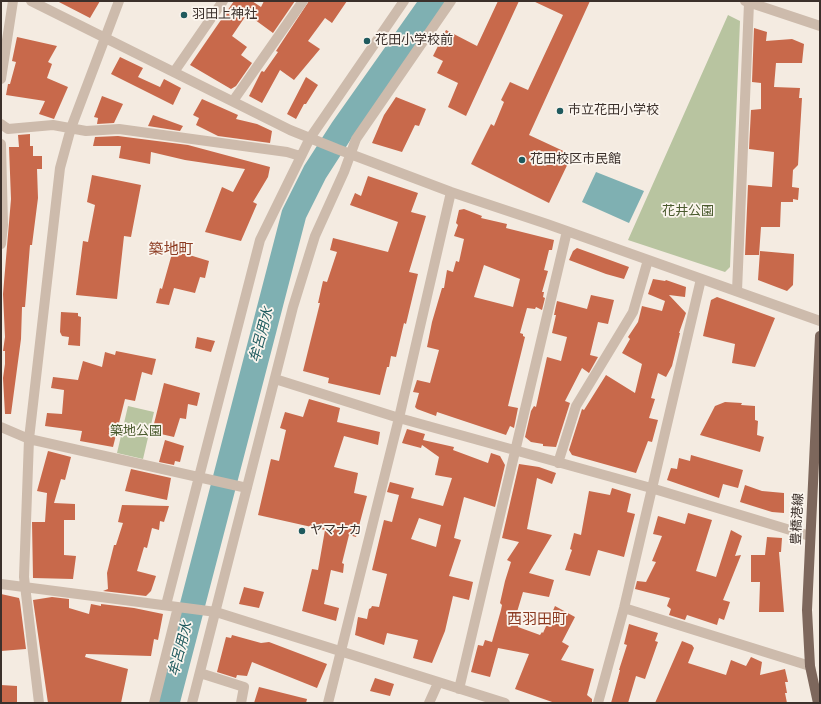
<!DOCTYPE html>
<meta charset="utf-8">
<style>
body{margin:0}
#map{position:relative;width:821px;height:704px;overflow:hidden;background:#f4ebe1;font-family:Poppins,sans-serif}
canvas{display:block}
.frame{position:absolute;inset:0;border:2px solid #3b302b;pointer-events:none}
</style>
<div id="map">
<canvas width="821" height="704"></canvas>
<div class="frame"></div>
</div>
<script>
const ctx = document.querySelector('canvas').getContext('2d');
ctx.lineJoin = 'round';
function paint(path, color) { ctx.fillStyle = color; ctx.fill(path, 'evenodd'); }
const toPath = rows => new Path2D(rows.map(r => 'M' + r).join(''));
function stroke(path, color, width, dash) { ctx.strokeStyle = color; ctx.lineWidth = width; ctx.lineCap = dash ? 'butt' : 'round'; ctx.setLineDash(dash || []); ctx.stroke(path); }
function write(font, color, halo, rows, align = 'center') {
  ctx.font = font + ' Poppins,"Noto Sans JP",sans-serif'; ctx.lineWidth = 3.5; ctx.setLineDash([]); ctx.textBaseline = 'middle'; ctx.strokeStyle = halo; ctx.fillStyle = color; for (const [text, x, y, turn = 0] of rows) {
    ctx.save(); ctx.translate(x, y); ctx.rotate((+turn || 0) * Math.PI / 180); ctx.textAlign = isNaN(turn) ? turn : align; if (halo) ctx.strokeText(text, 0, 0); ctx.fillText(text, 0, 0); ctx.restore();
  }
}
paint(toPath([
 [728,15,740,21,730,267,725,272,628,240],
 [128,406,154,412,143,459,117,453]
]), '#b8c4a0');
paint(toPath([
 [596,172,644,191,629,223,582,202]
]), '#7fb0b2');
stroke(toPath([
 [167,703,294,214,315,172,342,130,433,1]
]), '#7fb0b2', 25);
paint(toPath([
 [57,1,100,1,90,18],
 [234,1,252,1,261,7,264,1,295,1,273,33,247,14,232,36,247,47,241,55,252,63,236,86,231,89,190,65],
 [309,1,347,1,332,23,325,18,308,41,320,49,294,80,280,70,262,103,249,96,261,72,262,71,264,72,278,52,276,51],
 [498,1,519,1,466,116,448,107,458,83,437,73,443,61,433,56,446,30,477,46],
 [533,1,590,1,529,135,572,155,549,203,471,164,491,124,494,126,504,102,501,100,510,82,528,90,563,15],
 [754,28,767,32,766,41,792,39,804,44,802,63,776,63,774,87,800,88,799,98,802,98,798,165,793,170,792,187,799,188,798,200,793,199,793,202,781,202,780,227,761,227,759,255,745,255,748,185,772,187,774,152,749,149,751,110,761,109,761,83,752,82],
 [17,37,57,46,48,62,52,64,47,78,68,87,54,119,39,114,45,101,6,95,8,84,10,84,16,62,12,61],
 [120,57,143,68,138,77,160,87,164,79,181,88,173,105,111,74],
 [306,77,318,85,306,104,304,104,296,119,287,114],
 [102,96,123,104,114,123,97,124,98,118,94,117],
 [396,97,426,109,419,126,415,125,402,152,372,143,384,115],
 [202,99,238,115,236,119,257,124,272,131,270,143,218,136,196,125,199,118,193,115],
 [153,115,183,126,180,131,148,126],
 [30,134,30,146,33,146,33,156,42,156,42,169,37,169,38,198,32,245,30,245,25,307,22,307,21,339,11,414,5,414,3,378,5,364,5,351,3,351,5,337,3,294,11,199,9,147,19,147,18,135],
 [118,136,188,145,270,167,268,177,253,202,257,204,241,241,205,232,222,187,233,192,245,169,185,160,151,152,150,164,119,158,121,146,93,146,95,137],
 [92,175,141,185,131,237,124,236,117,299,76,295,83,241,88,242,95,205,87,202],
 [368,176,418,193,411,212,426,216,409,272,418,274,406,324,404,323,396,357,391,356,389,367,387,367,380,395,328,383,329,378,303,371,320,303,318,303,323,281,327,282,337,252,330,250,333,238,388,252,398,222,350,205,355,193,361,196],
 [464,209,482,216,481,218,507,224,506,228,554,240,552,250,549,250,544,270,548,271,542,292,544,292,543,297,545,298,542,310,536,307,535,309,527,308,520,333,523,334,523,336,525,337,508,406,518,408,514,428,510,426,506,435,437,412,436,416,417,409,415,407,419,393,413,392,417,380,430,383,439,350,427,347,432,322,442,288,444,288,447,270,453,272,456,261,459,262,464,239,454,236,458,225,456,223,459,210],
 [484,265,520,279,513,307,474,297],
 [577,248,629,267,624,279,606,274,569,260,573,251],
 [173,250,209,261,205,278,200,277,195,293,174,288,169,305,156,303,160,288,162,289],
 [760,251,794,254,793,285,787,291,758,280],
 [653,279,665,281,666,280,686,287,685,297,669,295,686,313,679,333,680,333,672,366,666,377,658,373,651,398,655,399,649,418,658,420,652,442,648,441,636,473,572,455,569,450,582,409,584,410,606,375,635,393,642,364,622,353,630,339,628,337,638,322,642,306,662,311,665,301,648,294],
 [591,295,614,300,608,324,598,322,590,355,598,357,589,373,582,368,565,401,570,403,556,447,543,446,543,444,531,442,525,437,531,411,534,406,536,407,547,357,561,361,567,337,552,333,556,315,554,315,557,301,587,309],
 [717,297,775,318,755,367,732,363,735,344,703,336,711,300],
 [61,312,78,313,78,316,81,317,80,346,68,345,69,337,62,336,60,332],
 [197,337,215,341,211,352,195,348],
 [116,351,156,359,152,375,142,372,135,401,125,399,113,447,80,441,82,431,45,426,47,413,62,414,64,390,51,388,53,377,78,380,83,361,102,367,105,352,115,355],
 [164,383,200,393,197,406,188,404,186,419,180,418,174,437,152,432],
 [309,399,340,408,337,422,380,432,378,445,344,436,334,467,358,473,354,493,367,496,356,537,349,535,342,563,344,564,343,573,331,570,324,604,339,608,336,621,302,611,312,569,318,570,325,530,258,515,271,459,279,461,286,430,280,428,285,412,303,417],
 [725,402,742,403,741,405,755,406,755,420,758,421,757,435,764,437,760,452,700,435,715,406],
 [407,429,425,434,423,440,454,447,453,450,488,463,491,453,500,456,505,465,495,507,464,497,454,538,461,540,449,576,473,582,469,600,453,596,445,631,432,663,413,658,418,640,387,633,384,645,355,635,358,617,367,619,369,609,371,608,372,606,379,607,387,574,372,570,384,520,392,522,399,495,387,492,390,482,414,488,411,498,443,506,452,478,435,475,439,457,422,445,421,448,402,443],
 [419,518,441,525,436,547,411,539],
 [165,440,184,446,180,462,175,461,174,465,159,462],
 [48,451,71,457,65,480,61,479,54,503,75,504,75,520,64,520,64,555,76,556,73,579,33,578,32,522,45,522,47,493,37,491],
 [691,455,743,470,738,488,723,484,719,498,667,480,671,468,677,469,679,458,690,461],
 [519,464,539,467,556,473,552,484,537,478,527,529,552,535,529,573,554,580,549,597,523,592,514,622,519,623,518,627,540,635,542,632,543,633,555,606,575,617,562,642,569,646,561,660,594,669,587,695,592,699,592,703,555,703,515,689,529,654,498,648,490,677,471,672,478,645,483,646,485,640,492,642,501,610,502,605,500,603,505,581,511,562,507,560,519,542,502,538],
 [131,469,171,478,167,500,125,491],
 [745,485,762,491,784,493,784,513,772,512,740,502],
 [612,488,631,494,627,512,635,514,624,557,598,550,590,576,565,570,572,550,570,549,574,533,581,535,589,491,610,495],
 [122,505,169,506,164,522,160,521,159,530,152,528,147,548,144,547,137,571,156,576,151,591,146,596,103,591,108,589,107,573,114,545,116,545,123,523,118,522],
 [688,513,712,520,696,571,716,577,731,530,742,536,735,556,741,555,723,600,730,602,724,620,719,618,717,625,687,615,685,620,669,615,671,609,667,606,670,598,635,589,637,581,646,582,656,562,652,561,662,536,653,534,658,516,685,524],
 [767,537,782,538,781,552,779,552,784,612,759,612,760,582,751,582,751,555,765,555],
 [244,587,264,592,259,608,239,604],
 [1,594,19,598,20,602,26,649,1,651],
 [52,597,69,599,69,608,89,614,91,604,101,606,101,604,134,608,163,614,158,640,154,639,151,656,86,654,85,657,128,669,121,703,48,703,33,600],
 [629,624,658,633,655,641,658,642,645,679,636,676,628,703,611,703,620,670,619,670,627,645,624,644],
 [232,635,261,643,269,642,327,664,317,688,252,662,247,676,237,675,236,678,217,672,226,637,231,638],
 [682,641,692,645,694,648,688,663,726,675,731,660,746,666,751,657,762,662,760,675,785,669,788,682,785,682,787,693,785,693,787,703,655,703],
 [375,678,394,684,390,696,370,691],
 [1,685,17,686,17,703,1,703],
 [259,687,307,699,306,703,254,703]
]), '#c8694b');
stroke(toPath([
 [31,1,290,130,337,149,451,192,547,224,820,321],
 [745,1,820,26],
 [174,72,223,1],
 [1,79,13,1],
 [233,101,303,1],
 [1,124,8,129,53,125,86,131,119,129,287,152,300,156],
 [1,144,3,225,1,244],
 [737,291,749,3],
 [275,379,399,418,651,488,810,536],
 [1,427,29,439,247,488],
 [558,463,576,406,633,312,648,260],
 [1,584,216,612,505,703],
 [166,605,260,240,310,138,404,1],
 [624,608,810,666],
 [200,673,244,687,241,703],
 [459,689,567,231],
 [39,703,24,577,29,439,60,168,71,128,119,1],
 [154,703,178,607],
 [192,703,293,307,315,236,344,172,356,139,451,1],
 [328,703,399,418,451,192],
 [429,703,438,683],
 [598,703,624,608,701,279]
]), '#cdbbac', 10);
stroke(toPath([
 [818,703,810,666,807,610,820,336]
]), '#7d675c', 10);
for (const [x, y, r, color] of [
 [184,15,4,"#1f5a5e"],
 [367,41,4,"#1f5a5e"],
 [560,111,4,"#1f5a5e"],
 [522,160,4,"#1f5a5e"],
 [302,531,4,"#1f5a5e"]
]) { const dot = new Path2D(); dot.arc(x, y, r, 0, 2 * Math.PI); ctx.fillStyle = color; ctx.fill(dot); stroke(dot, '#fbf5ee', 1.5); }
write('13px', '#3b302b', '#fbf5ee', [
 ["羽田上神社",192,15],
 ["花田小学校前",375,41],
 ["市立花田小学校",568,111],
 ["花田校区市民館",530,160],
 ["ヤマナカ",310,531]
], 'left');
write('13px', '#4a5a2e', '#fbf5ee', [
 ["花井公園",688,212],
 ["築地公園",136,432]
]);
write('13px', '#3b302b', '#fbf5ee', [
 ["豊橋港線",798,519,-87]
]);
write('italic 14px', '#1f5a5e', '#fbf5ee', [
 ["牟呂用水",262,335,-75],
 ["牟呂用水",181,649,-75]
]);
write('15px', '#8c3b22', '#fbf5ee', [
 ["築地町",171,250],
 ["西羽田町",537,620]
]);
</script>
